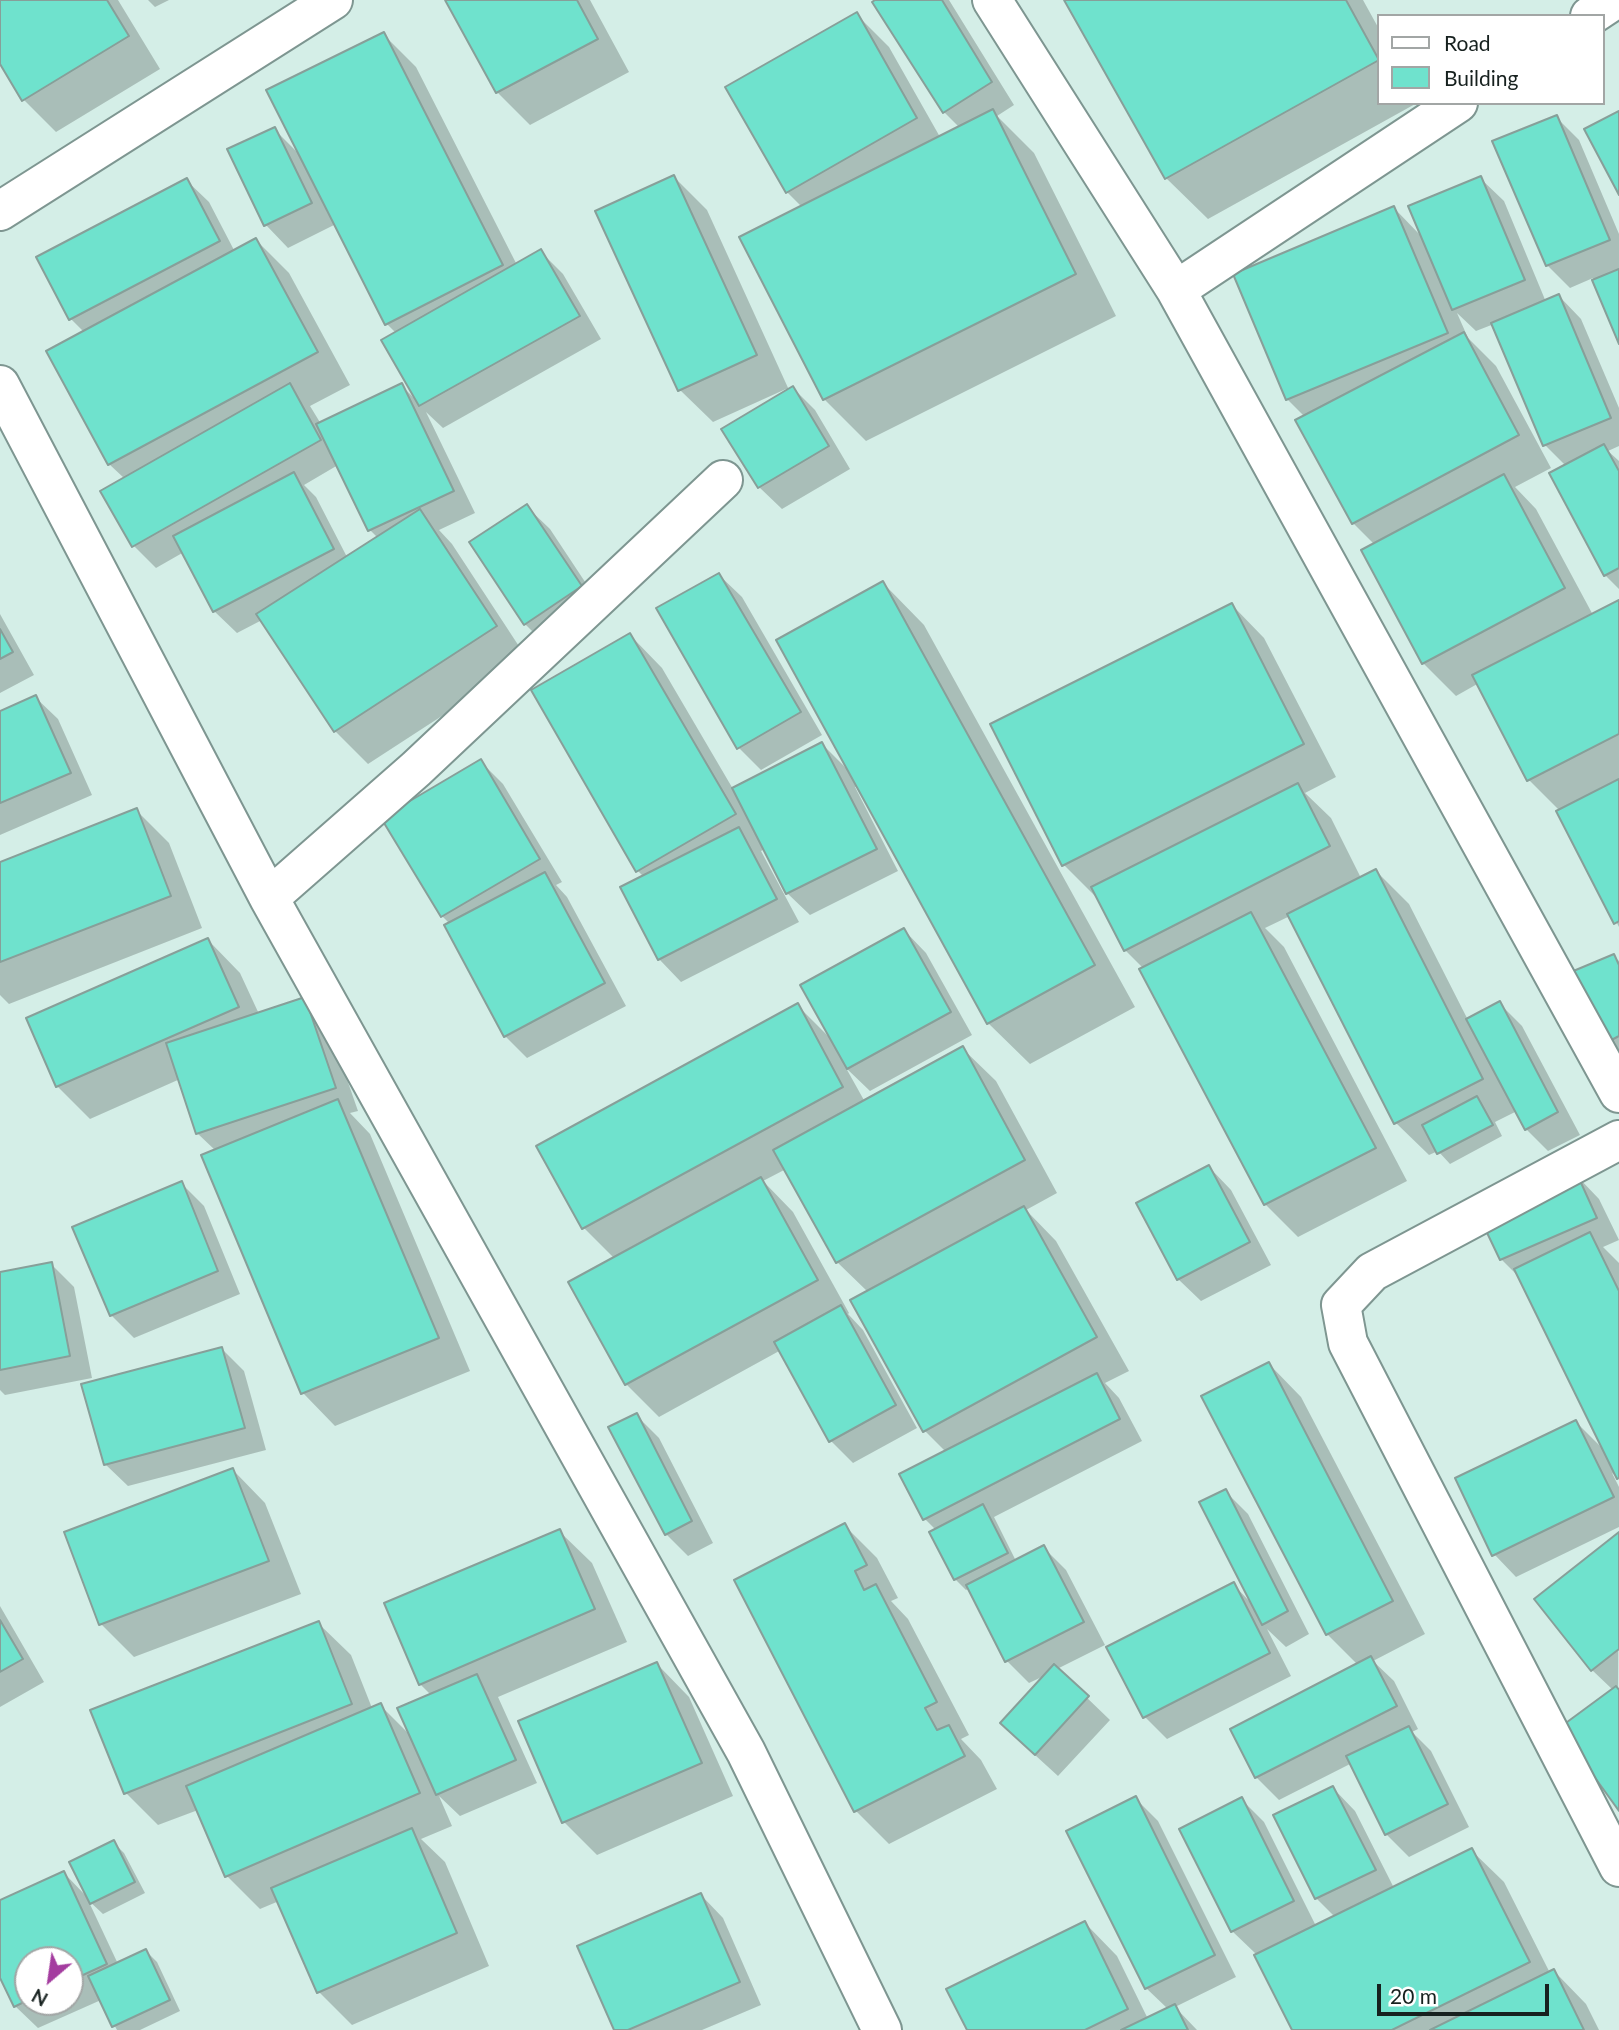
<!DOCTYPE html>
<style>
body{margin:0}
#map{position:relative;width:1619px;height:2030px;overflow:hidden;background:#d4eee7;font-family:Lato,sans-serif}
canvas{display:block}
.legend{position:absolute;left:1377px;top:14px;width:228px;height:91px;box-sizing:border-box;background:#fff;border:2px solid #a2a6a5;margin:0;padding:9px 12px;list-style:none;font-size:21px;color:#17211f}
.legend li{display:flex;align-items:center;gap:14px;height:35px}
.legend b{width:35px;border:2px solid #a2a6a5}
.north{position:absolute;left:14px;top:1946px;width:70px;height:70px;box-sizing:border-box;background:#fff;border:2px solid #a2a6a5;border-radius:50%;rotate:209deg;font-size:19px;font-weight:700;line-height:28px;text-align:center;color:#17211f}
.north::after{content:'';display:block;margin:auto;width:24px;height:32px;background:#a43c9f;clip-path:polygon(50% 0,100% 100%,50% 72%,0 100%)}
.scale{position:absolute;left:1377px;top:1984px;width:172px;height:32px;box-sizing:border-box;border:4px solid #17211f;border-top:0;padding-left:9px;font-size:21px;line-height:24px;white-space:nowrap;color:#17211f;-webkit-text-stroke:5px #fff;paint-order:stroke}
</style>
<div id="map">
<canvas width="1619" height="2030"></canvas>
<ul class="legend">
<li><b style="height:9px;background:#fff"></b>Road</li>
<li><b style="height:19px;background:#6fe2cd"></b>Building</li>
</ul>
<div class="north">N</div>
<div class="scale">20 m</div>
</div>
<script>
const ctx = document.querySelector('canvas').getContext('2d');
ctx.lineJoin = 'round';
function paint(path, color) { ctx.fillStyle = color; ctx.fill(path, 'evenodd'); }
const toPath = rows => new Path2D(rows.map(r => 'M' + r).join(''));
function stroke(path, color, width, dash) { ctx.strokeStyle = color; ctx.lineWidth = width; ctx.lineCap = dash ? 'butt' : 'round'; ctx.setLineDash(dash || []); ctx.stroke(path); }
paint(toPath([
 [0,0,118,0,160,69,56,132,24,100,0,61],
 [148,0,169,0,155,7],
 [447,0,590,0,629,72,530,125,497,92],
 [878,0,949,0,1014,105,997,116,1034,153,1116,316,866,441,824,399,802,207,787,192,856,14,889,47,940,137,960,128,944,112],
 [1066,0,1363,0,1379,29,1379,103,1417,103,1208,219,1166,178],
 [383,34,416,67,517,265,541,252,563,274,601,339,443,428,426,412,475,513,439,530,452,544,528,660,368,764,335,731,262,620,237,633,214,611,184,552,156,568,133,545,125,479,109,464,85,333,71,319,186,180,209,202,235,252,256,240,289,273,350,385,310,406,321,424,401,385,415,399,396,333,387,324,336,224,288,248,266,225,274,129,299,154],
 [338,465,370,530,378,538,347,557,316,497,304,485],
 [1556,117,1579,140,1619,234,1619,340,1593,278,1570,288,1547,265],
 [674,177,707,210,789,390,793,388,815,410,850,469,782,509,759,487,786,389,713,422,680,390],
 [1481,179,1504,201,1546,302,1559,296,1581,319,1619,408,1619,446,1608,451,1619,461,1619,589,1605,575,1566,466,1545,445,1494,324,1476,331,1457,313,1468,338,1496,366,1551,468,1515,487,1536,509,1593,615,1619,602,1619,927,1560,811,1529,780,1479,683,1456,696,1423,663,1375,545,1353,523,1305,417,1287,399,1394,208,1423,238],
 [527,507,550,529,603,609,547,646,525,624],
 [719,575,742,597,822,735,761,770,738,747],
 [883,583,924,625,1135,1007,1030,1064,988,1023,858,786,855,787,898,871,810,915,787,893,765,849,761,851,799,922,681,982,659,959,644,877,638,871,630,635,662,668,733,789,822,744,848,770],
 [1232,605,1264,638,1336,777,1305,793,1331,818,1361,878,1376,871,1409,904,1468,1020,1500,1004,1522,1026,1580,1135,1548,1151,1526,1129,1517,1111,1495,1122,1502,1136,1450,1164,1438,1151,1429,1155,1396,1123,1290,916,1265,928,1284,947,1407,1181,1298,1237,1265,1204,1144,969,1125,950,1097,898,1064,865],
 [0,614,34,675,0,693],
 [35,697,58,719,92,795,0,835,0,713],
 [480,761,503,784,562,882,556,885,567,897,626,1006,527,1058,505,1036,450,924,442,916],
 [136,810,169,843,202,928,9,1004,0,995,0,863],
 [904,930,926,953,972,1035,870,1091,846,1068,865,1102,963,1049,996,1081,1057,1193,1026,1210,1056,1241,1129,1371,1105,1383,1119,1398,1142,1441,994,1517,1016,1561,1043,1547,1066,1570,1105,1645,1057,1669,1110,1720,1058,1776,1024,1745,1046,1675,1029,1683,1007,1661,970,1588,966,1590,955,1579,936,1530,925,1519,946,1452,925,1431,868,1292,837,1262,786,1169,763,1181,793,1212,849,1313,848,1314,863,1330,917,1428,853,1463,830,1440,781,1350,659,1417,626,1384,615,1259,584,1228,797,1005,830,1038],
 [208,940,240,973,259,1014,305,999,327,1022,358,1111,350,1113,370,1134,470,1371,335,1426,303,1393,216,1151,197,1133,180,1079,90,1119,57,1086],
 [1613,956,1619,961,1619,1052,1616,1054,1605,1043],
 [1209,1167,1231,1190,1271,1265,1201,1301,1178,1279],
 [1577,1176,1599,1199,1619,1240,1603,1247,1619,1263,1619,1479,1612,1473,1619,1487,1619,1527,1516,1577,1494,1554,1576,1422,1604,1450,1521,1279,1501,1259],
 [181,1183,204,1206,240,1294,134,1338,111,1315],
 [51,1264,74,1287,92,1378,5,1395,0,1390,0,1274],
 [222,1349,244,1371,266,1450,128,1486,105,1464],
 [1269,1364,1301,1397,1425,1634,1373,1661,1394,1681,1418,1729,1412,1732,1431,1751,1469,1827,1409,1857,1386,1834,1352,1763,1279,1800,1256,1777,1232,1729,1358,1665,1327,1634],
 [636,1415,659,1438,713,1543,688,1556,666,1534],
 [233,1470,265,1503,301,1594,134,1657,101,1624],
 [1225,1491,1248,1514,1309,1634,1286,1647,1267,1629,1291,1676,1167,1739,1145,1717,1233,1584,1251,1603],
 [844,1525,877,1558,898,1598,891,1601,908,1619,969,1735,961,1739,981,1760,997,1789,889,1844,856,1811,736,1580],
 [559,1531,592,1563,627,1642,498,1697,537,1783,460,1816,439,1796,452,1826,421,1839,445,1862,489,1966,352,2025,319,1992,279,1901,260,1909,227,1876,198,1810,158,1825,126,1793,318,1623,351,1655,372,1708,380,1705,411,1736,431,1695,420,1684],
 [1619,1534,1618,1690,1619,1808,1613,1690,1592,1670],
 [0,1606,44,1682,0,1707],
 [657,1664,689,1697,733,1796,597,1855,564,1822],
 [1333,1788,1355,1811,1394,1888,1471,1850,1504,1882,1550,1973,1554,1971,1586,2004,1599,2030,1294,2030,1255,1953,1232,1931,1242,1800,1264,1822,1316,1926,1335,1917,1316,1898,1275,1816],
 [1135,1798,1158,1821,1236,1977,1175,2007,1197,2030,969,2030,1085,1923,1117,1956,1148,2019,1168,2009,1146,1988],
 [113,1842,124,1853,145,1893,103,1914,88,1900,118,1964,146,1951,157,1962,180,2011,140,2030,117,2030,101,2000,38,2028,15,2006,0,1973,0,1902,64,1873,88,1898],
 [28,1960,70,1960,70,2002,28,2002],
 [701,1895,723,1918,761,2005,702,2030,616,2030]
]), '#0003');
const building = toPath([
 [0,0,107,0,129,36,22,101,0,64,0,0],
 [445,0,577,0,598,39,496,93,445,0],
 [875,0,942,0,992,82,943,113,872,2,875,0],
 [1064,0,1346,0,1379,60,1165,179,1064,0],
 [857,12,917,118,786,193,725,87,857,12],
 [384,32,503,265,385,325,266,90,384,32],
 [993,109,1076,274,823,400,739,237,993,109],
 [1619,111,1619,195,1584,129,1619,111],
 [1557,115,1610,240,1546,266,1492,141,1557,115],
 [275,127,312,203,264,226,227,149,275,127],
 [674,175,757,355,678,391,595,211,674,175],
 [1481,176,1525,280,1452,310,1408,206,1481,176],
 [187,178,220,241,69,320,36,257,187,178],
 [1394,206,1448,333,1286,400,1233,274,1394,206],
 [256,238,318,352,108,465,46,351,256,238],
 [541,249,580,316,419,406,381,340,541,249],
 [1619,269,1619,344,1592,280,1619,269],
 [1559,294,1611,418,1543,446,1491,323,1559,294],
 [1464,332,1519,435,1352,524,1295,420,1464,332],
 [290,383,321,440,132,547,100,491,290,383],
 [402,383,454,491,368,531,316,424,402,383],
 [793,386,829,446,758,488,721,429,793,386],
 [1604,444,1619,471,1619,568,1604,576,1549,473,1604,444],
 [294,472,334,549,213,612,173,536,294,472],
 [1504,474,1565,588,1422,664,1361,550,1504,474],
 [527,504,582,586,524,625,469,542,527,504],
 [420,509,497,626,334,732,256,614,420,509],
 [719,573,801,712,737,749,656,608,719,573],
 [883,581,1095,965,987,1024,776,640,883,581],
 [1619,600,1619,734,1527,781,1472,675,1619,600],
 [1232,603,1304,744,1062,866,990,724,1232,603],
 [0,629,13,652,0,659,0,629],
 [630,633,736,814,636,872,531,690,630,633],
 [36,695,71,773,0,803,0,711,36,695],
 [822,742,877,849,786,894,732,788,822,742],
 [481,759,540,859,441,917,381,818,481,759],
 [1619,779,1619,921,1614,924,1556,811,1619,779],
 [1298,783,1330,846,1124,951,1091,887,1298,783],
 [137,808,171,896,0,962,0,862,137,808],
 [739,827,777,899,658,960,620,887,739,827],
 [1376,869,1483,1079,1394,1124,1287,914,1376,869],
 [545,872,605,983,504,1037,444,925,545,872],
 [1251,912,1376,1148,1264,1205,1139,969,1251,912],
 [904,928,951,1012,847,1069,800,985,904,928],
 [208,938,239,1007,56,1087,26,1018,208,938],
 [1614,954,1619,965,1619,1036,1604,1044,1571,972,1614,954],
 [305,997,336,1088,196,1134,166,1043,305,997],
 [1500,1001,1558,1112,1525,1130,1466,1019,1500,1001],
 [798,1003,843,1087,582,1229,536,1146,798,1003],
 [963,1046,1025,1160,836,1263,773,1150,963,1046],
 [1477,1096,1493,1125,1437,1154,1422,1125,1477,1096],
 [338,1099,439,1338,301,1394,201,1155,338,1099],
 [1209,1165,1250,1242,1177,1280,1136,1203,1209,1165],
 [1577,1174,1597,1218,1500,1260,1480,1218,1577,1174],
 [761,1177,818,1280,625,1385,568,1282,761,1177],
 [182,1181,218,1271,110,1316,72,1227,182,1181],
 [1024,1206,1097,1337,923,1432,850,1300,1024,1206],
 [1590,1232,1619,1291,1619,1478,1617,1479,1514,1269,1590,1232],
 [52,1262,70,1356,0,1370,0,1272,52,1262],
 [841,1305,896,1405,829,1442,774,1342,841,1305],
 [222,1347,245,1428,104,1465,81,1384,222,1347],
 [1269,1362,1393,1601,1326,1635,1201,1396,1269,1362],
 [1097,1373,1120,1419,923,1520,899,1474,1097,1373],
 [637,1413,692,1521,665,1535,608,1427,637,1413],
 [1576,1420,1614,1497,1492,1556,1455,1478,1576,1420],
 [233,1468,269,1561,99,1625,64,1532,233,1468],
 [1226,1489,1288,1611,1262,1625,1199,1502,1226,1489],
 [983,1504,1008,1553,954,1580,929,1532,983,1504],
 [845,1523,867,1565,855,1571,864,1590,876,1584,937,1702,925,1708,937,1730,949,1725,965,1756,854,1812,734,1580,845,1523],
 [560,1529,595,1609,419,1685,384,1603,560,1529],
 [1619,1532,1619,1649,1591,1671,1534,1599,1619,1532],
 [1044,1545,1084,1622,1005,1662,966,1585,1044,1545],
 [1234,1582,1270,1653,1143,1718,1106,1647,1234,1582],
 [0,1620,23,1659,0,1672,0,1620],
 [319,1621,352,1704,124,1794,90,1710,319,1621],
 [1371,1656,1397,1706,1255,1778,1230,1729,1371,1656],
 [657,1662,702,1763,562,1823,518,1721,657,1662],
 [1054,1664,1089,1696,1035,1755,1000,1723,1054,1664],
 [477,1674,516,1760,436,1795,397,1708,477,1674],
 [1616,1686,1619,1690,1619,1811,1559,1728,1616,1686],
 [381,1703,420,1793,225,1877,186,1786,381,1703],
 [1409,1726,1448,1804,1385,1835,1346,1756,1409,1726],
 [1333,1786,1376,1870,1315,1899,1273,1815,1333,1786],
 [1136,1796,1215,1955,1145,1989,1066,1831,1136,1796],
 [1242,1797,1294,1901,1231,1932,1179,1829,1242,1797],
 [412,1828,457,1933,317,1993,271,1888,412,1828],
 [114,1840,135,1882,90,1904,69,1862,114,1840],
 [1472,1848,1530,1962,1392,2030,1292,2030,1254,1955,1472,1848],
 [64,1871,107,1964,70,1981,70,1960,28,1960,28,2000,14,2007,0,1978,0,1900,64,1871],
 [701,1893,740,1982,628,2030,614,2030,577,1946,701,1893],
 [1085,1921,1128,2009,1085,2030,967,2030,946,1989,1085,1921],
 [146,1949,170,2000,112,2027,88,1976,146,1949],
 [1554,1969,1584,2030,1430,2030,1554,1969],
 [1175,2004,1188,2030,1121,2030,1175,2004]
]);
paint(building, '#6fe2cd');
stroke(building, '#879f99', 2);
const minor = toPath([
 [992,0,1176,290,1619,1093],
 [1590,16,1614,0],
 [0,211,333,0],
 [1176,290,1458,103],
 [0,385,269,898,746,1752,882,2030],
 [269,898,416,769,723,480],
 [1619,1140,1372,1272,1341,1305,1348,1343,1619,1867]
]);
stroke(minor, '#7e9691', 42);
stroke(minor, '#fff', 38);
</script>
